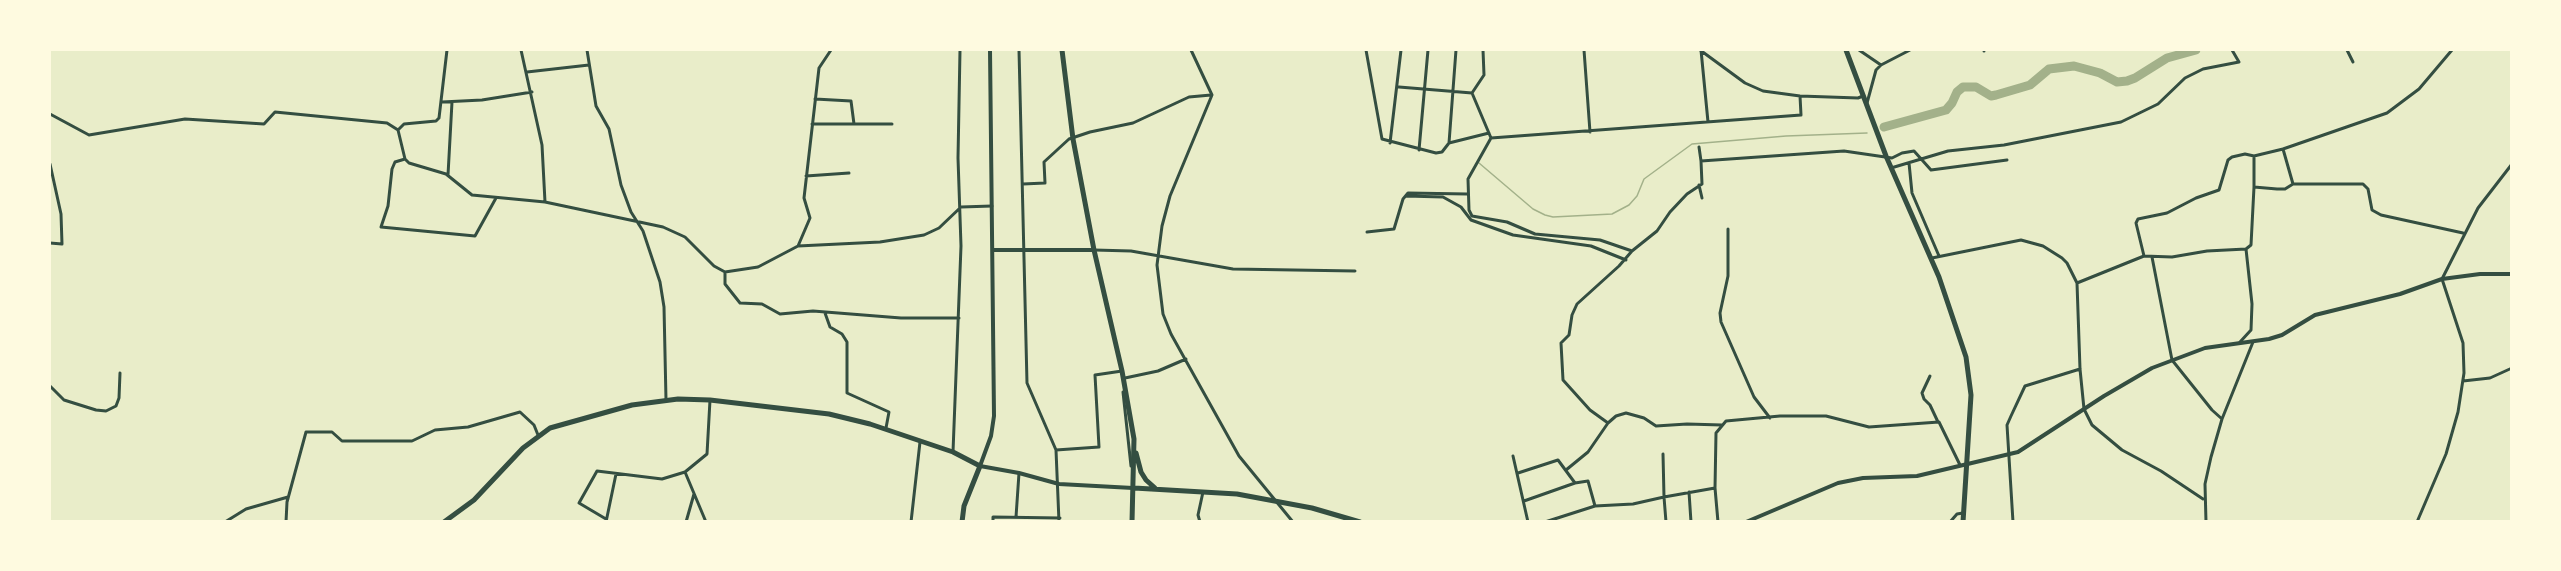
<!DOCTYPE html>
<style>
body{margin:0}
#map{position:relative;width:2561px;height:571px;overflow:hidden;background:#e9edc9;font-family:"Exo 2",sans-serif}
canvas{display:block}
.frame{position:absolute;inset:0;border:51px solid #fefae0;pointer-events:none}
</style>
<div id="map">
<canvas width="2561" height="571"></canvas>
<div class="frame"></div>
</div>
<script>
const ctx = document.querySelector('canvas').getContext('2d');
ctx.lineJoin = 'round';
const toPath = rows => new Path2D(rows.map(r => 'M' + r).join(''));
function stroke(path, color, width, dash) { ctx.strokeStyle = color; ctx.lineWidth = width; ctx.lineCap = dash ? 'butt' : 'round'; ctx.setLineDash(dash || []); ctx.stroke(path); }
stroke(toPath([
 [1479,163,1533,209,1545,215,1553,217,1612,214,1629,205,1637,196,1644,179,1692,144,1786,136,1867,133]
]), '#a3b18a', 1.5);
stroke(toPath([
 [1884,127,1946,110,1952,103,1957,92,1963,87,1976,87,1991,96,1996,95,2030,85,2049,69,2074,66,2100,73,2117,82,2127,81,2135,78,2167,58,2196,50]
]), '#a3b18a', 9);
stroke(toPath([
 [521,50,542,145,545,202],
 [587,50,596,106,609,129,621,185,631,212,643,231,660,282,664,307,666,400],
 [1019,50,1027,383,1056,450,1059,522],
 [1191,50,1212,95,1170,196,1162,226,1157,265,1163,314,1171,334,1239,456,1293,522],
 [1366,50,1382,139,1436,153,1442,152,1449,143,1489,133],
 [1483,50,1484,75,1472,93,1491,138],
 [1584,50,1590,132],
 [1700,50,1745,83,1763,91,1800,96,1858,98,1863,96],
 [1701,50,1708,122],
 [1859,50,1881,65],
 [1984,50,1984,51],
 [2347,50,2353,62],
 [527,72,589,65],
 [1399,87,1472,93],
 [815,99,851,101,854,124],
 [442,102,482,100,532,92],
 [1867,103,1876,70,1881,65,1910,50],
 [50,114,89,135,185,119,264,124,275,112,387,123,398,130,405,159,409,163,446,174,472,195,545,202,663,227,685,237,714,266,725,272,758,267,798,246,880,242,924,235,939,228,961,207,992,206],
 [812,124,892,124],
 [398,130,404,124,436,121,439,118,447,50],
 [1491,138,1468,179,1469,210,1472,216,1507,222,1535,234,1600,240,1632,251,1657,231,1670,212,1687,194,1702,184,1701,161,1844,151,1892,158,1902,153,1914,151,1931,170,2007,160],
 [1491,138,1801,115,1800,96],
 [1390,143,1401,50],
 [1449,143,1456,50],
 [1699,147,1701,161],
 [1419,150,1428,50],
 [2254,156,2254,187],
 [405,159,395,162,392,169,388,206,381,227,475,236,496,198],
 [1909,163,1912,193,1939,256],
 [50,164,61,214,62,244,50,243],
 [1891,168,1948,151,2004,145,2121,122,2158,104,2185,78,2203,69,2239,62,2232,50],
 [448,175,452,102],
 [806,176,849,173],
 [1023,184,1045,183,1044,162,1069,139,1090,132,1133,123,1189,97,1211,95],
 [2293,184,2283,149,2387,113,2419,89,2452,50],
 [1699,185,1702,198],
 [1406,196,1443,197,1461,207,1471,220,1513,235,1591,246,1626,260],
 [1728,229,1728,276,1720,313,1721,322,1754,397,1770,418],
 [1367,232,1394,229,1403,199,1408,193,1467,194],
 [798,246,810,218,804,198,819,68,831,50],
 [1094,250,1131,251,1233,269,1355,271],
 [1632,251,1619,266,1577,304,1572,315,1569,335,1561,343,1563,380,1590,410,1608,423,1616,416,1626,413,1644,418,1656,426,1687,424,1722,425],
 [2144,256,2136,223,2138,219,2167,213,2196,198,2219,190,2228,160,2232,157,2245,154,2254,156,2283,149],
 [2152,257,2172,360,2212,410,2222,419],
 [1932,258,2021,240,2043,246,2062,258,2067,263,2077,283,2080,369,2084,409,2092,425,2122,450,2161,471,2203,499],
 [725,272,725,284,740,303,762,304,780,314,813,311,901,318,959,318],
 [2077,283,2144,256,2172,257,2207,251,2246,249,2251,245,2254,187,2277,189,2285,189,2293,184,2363,184,2368,189,2372,210,2381,215,2463,233],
 [825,313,830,327,842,334,847,342,847,393,889,412,886,428],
 [2240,342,2251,330,2252,304,2246,249],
 [1930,376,1922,393,1924,399,1930,405,1938,422],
 [1125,378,1158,371,1186,359],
 [2463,381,2490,378,2512,368],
 [50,386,64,400,96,410,106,411,116,406,119,398,120,373],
 [1123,392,1131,466],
 [1056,450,1099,447,1095,375,1122,371],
 [953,452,961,246,958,158,960,50],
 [1513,456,1528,522],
 [1566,470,1588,452,1608,423],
 [1518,473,1558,460,1575,483,1524,501],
 [1575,483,1588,481,1595,506],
 [1689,492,1691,522],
 [1016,517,1019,473],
 [606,519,579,503,597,471,662,479,685,472],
 [225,522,246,509,288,497],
 [286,522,287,502,306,432,332,432,342,441,412,441,435,430,468,427,520,412,534,425,538,435],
 [606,522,616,474],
 [686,522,694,494],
 [706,522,685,472,707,454,710,400],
 [911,522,920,442],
 [993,522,993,517,1060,518],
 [1200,522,1198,515,1203,492],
 [1545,522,1595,506,1633,504,1664,497,1663,454],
 [1666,522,1664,497,1715,488],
 [1718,522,1715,488,1716,433,1726,421,1780,416,1826,416,1869,427,1939,422,1960,465],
 [1950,522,1957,514,1963,513],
 [2013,522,2007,425,2011,416,2025,386,2080,369],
 [2206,522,2205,484,2211,457,2222,419,2253,342],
 [2417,522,2446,454,2458,412,2464,373,2463,343,2442,279,2478,208,2512,164]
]), '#344e41', 3);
stroke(toPath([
 [990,50,994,416,991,436,980,466,1019,473,1059,484,1133,488],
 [993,250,1094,250],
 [1746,522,1838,483,1863,478,1917,476,2018,452,2104,396,2152,368,2205,348,2269,339,2282,335,2315,315,2400,294,2442,279,2480,274,2512,274]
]), '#344e41', 4);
stroke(toPath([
 [444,522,474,500,523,448,550,428,632,405,678,399,710,400,829,414,870,424,953,452,980,466,964,506,962,522]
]), '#344e41', 5);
stroke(toPath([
 [1062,50,1073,139,1094,250,1122,371,1134,439,1132,522],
 [1846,50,1886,156,1939,277,1966,357,1971,395,1963,522],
 [1136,453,1141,472,1146,480,1155,488],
 [1134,488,1237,494,1312,508,1360,522]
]), '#344e41', 5);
</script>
